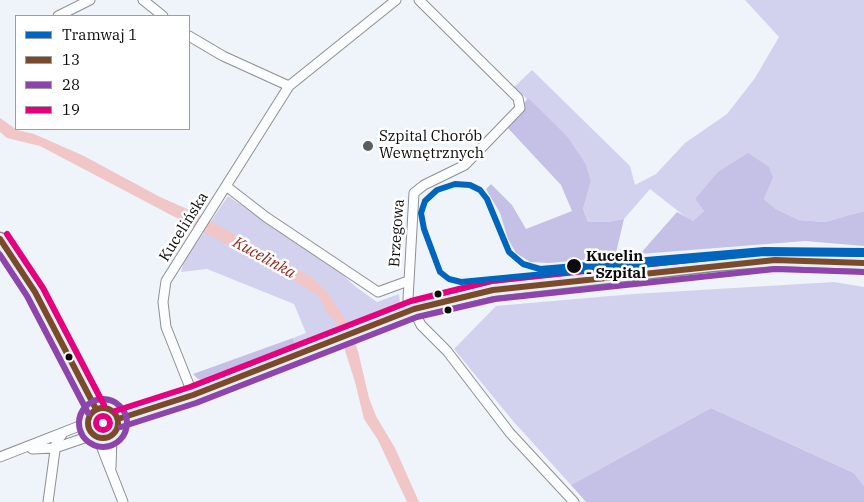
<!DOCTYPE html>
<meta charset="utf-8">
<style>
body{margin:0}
#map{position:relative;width:864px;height:502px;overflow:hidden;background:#eef4fa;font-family:"IBM Plex Serif",serif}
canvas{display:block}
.legend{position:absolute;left:15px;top:15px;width:175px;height:115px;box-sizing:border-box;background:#fff;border:1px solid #9d9d9d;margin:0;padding:6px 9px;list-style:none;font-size:15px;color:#0b0b0b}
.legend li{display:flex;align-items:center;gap:10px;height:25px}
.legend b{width:25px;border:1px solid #9d9d9d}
</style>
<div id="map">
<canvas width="864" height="502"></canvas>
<ul class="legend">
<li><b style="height:6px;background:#0065bd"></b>Tramwaj 1</li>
<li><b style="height:6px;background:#7a4b2a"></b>13</li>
<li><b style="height:6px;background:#8e44ad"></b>28</li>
<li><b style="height:6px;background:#e5007d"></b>19</li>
</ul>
</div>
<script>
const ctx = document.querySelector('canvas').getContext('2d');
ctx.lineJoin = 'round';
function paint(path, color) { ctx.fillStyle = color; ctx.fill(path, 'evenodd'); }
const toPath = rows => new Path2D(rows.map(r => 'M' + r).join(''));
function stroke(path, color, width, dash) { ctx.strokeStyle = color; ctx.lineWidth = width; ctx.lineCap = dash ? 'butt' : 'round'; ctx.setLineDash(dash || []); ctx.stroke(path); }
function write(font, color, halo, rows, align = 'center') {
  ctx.font = font + ' "IBM Plex Serif",serif'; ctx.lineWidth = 5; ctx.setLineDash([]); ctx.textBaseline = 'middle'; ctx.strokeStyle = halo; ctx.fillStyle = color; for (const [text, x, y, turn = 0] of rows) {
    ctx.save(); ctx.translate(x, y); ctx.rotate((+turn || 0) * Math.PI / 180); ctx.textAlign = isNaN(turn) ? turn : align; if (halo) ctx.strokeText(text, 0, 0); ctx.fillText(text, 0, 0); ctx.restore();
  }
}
paint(toPath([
 [745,0,864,0,864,211,825,222,799,220,776,209,764,199,773,178,695,199,704,211,692,222,650,189,624,219,607,222,588,222,583,209,591,181,586,164,568,137,514,87,532,70,630,166,635,185,656,174,685,143,727,114,755,78,779,37],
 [228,196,343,275,356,287,377,302,399,294,400,304,295,344,293,338,306,333,294,304,207,269,181,272,184,261],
 [834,282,864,287,864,486,854,473,711,408,571,485,513,421,454,349,496,306,633,294]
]), '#d3d2ee');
paint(toPath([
 [528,98,568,137,586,164,591,181,583,209,588,222,607,222,624,219,615,257,549,263,530,262,516,253,508,239,500,213,486,189,491,184,512,205,526,229,572,211,561,185,506,126],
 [748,153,769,167,773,178,764,199,776,209,799,220,825,222,864,211,864,246,805,241,640,254,677,212,693,221,704,211,695,199,718,172],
 [293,338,296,348,206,381,198,379,193,374],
 [711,408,854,473,864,486,864,502,586,502,571,485]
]), '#c5c0e6');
paint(toPath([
 [0,118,17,130,34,134,84,156,160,197,194,212,313,278,328,293,347,322,358,351,369,398,376,416,395,448,419,502,407,502,378,440,364,419,355,382,336,322,327,313,318,295,264,264,40,146,7,138,0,132]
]), '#f1c6c7');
const street = toPath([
 [143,0,163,16],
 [419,0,518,98,520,108,465,165,424,185,414,193,408,299,421,325,447,351,510,433,574,502],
 [58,16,90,0],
 [189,36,223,56,289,86],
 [226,186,266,217,378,292,408,281],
 [193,395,166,327,163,302,166,281,289,86,396,0],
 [98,438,123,502],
 [32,449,55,448,93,435],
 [0,457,87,423],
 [111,467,112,436],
 [48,502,56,443,63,433]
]);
const secondary = toPath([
 [0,239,35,292,96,409],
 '88 423a15 15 0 1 1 30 0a15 15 0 1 1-30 0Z',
 [118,419,193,395,414,309,493,290,712,265,775,260,864,263]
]);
stroke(street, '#8d9093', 11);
stroke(secondary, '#848789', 15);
stroke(street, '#fcfdfe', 9);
stroke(secondary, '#e8edf3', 12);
stroke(toPath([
 [0,239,35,292,96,409],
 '88 423a15 15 0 1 1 30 0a15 15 0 1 1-30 0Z',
 [118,419,193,395,414,309,493,290,775,260,864,263]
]), '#7a4b2a', 6);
stroke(toPath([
 [0,255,27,296,88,413],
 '79 423a24 24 0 1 1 48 0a24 24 0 1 1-48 0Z',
 [121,427,196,403,417,317,495,299,775,269,864,272]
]), '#8e44ad', 6);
stroke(toPath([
 [7,234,43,288,104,405],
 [115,411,190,387,411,301,491,281,774,251,864,254],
 '96 423a7 7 0 1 1 14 0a7 7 0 1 1-14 0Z'
]), '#e5007d', 6);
stroke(toPath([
 [864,251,764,250,540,269,523,264,509,252,487,199,480,190,470,185,455,184,437,190,425,201,421,213,424,229,440,272,449,279,461,282,764,253,864,254]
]), '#0065bd', 6);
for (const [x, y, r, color] of [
 [368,146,6,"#5a5d5f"],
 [574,266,8,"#0b0b0b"],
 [438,294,4.5,"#0b0b0b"],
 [448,310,4.5,"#0b0b0b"],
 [69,357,4.5,"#0b0b0b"]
]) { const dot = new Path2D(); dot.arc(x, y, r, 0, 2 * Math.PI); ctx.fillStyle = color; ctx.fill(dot); stroke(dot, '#fff', 2); }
write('15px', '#0b0b0b', '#fff', [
 ["Szpital Chorób",379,137],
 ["Wewnętrznych",379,154]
], 'left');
write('15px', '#0b0b0b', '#fff', [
 ["Kucelińska",184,227,-58],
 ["Brzegowa",397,233,-86]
]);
write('bold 15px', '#0b0b0b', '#fff', [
 ["Kucelin",586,257],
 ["- Szpital",586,274]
], 'left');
write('italic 16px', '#94271c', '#fff', [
 ["Kucelinka",264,258,29]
]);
</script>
